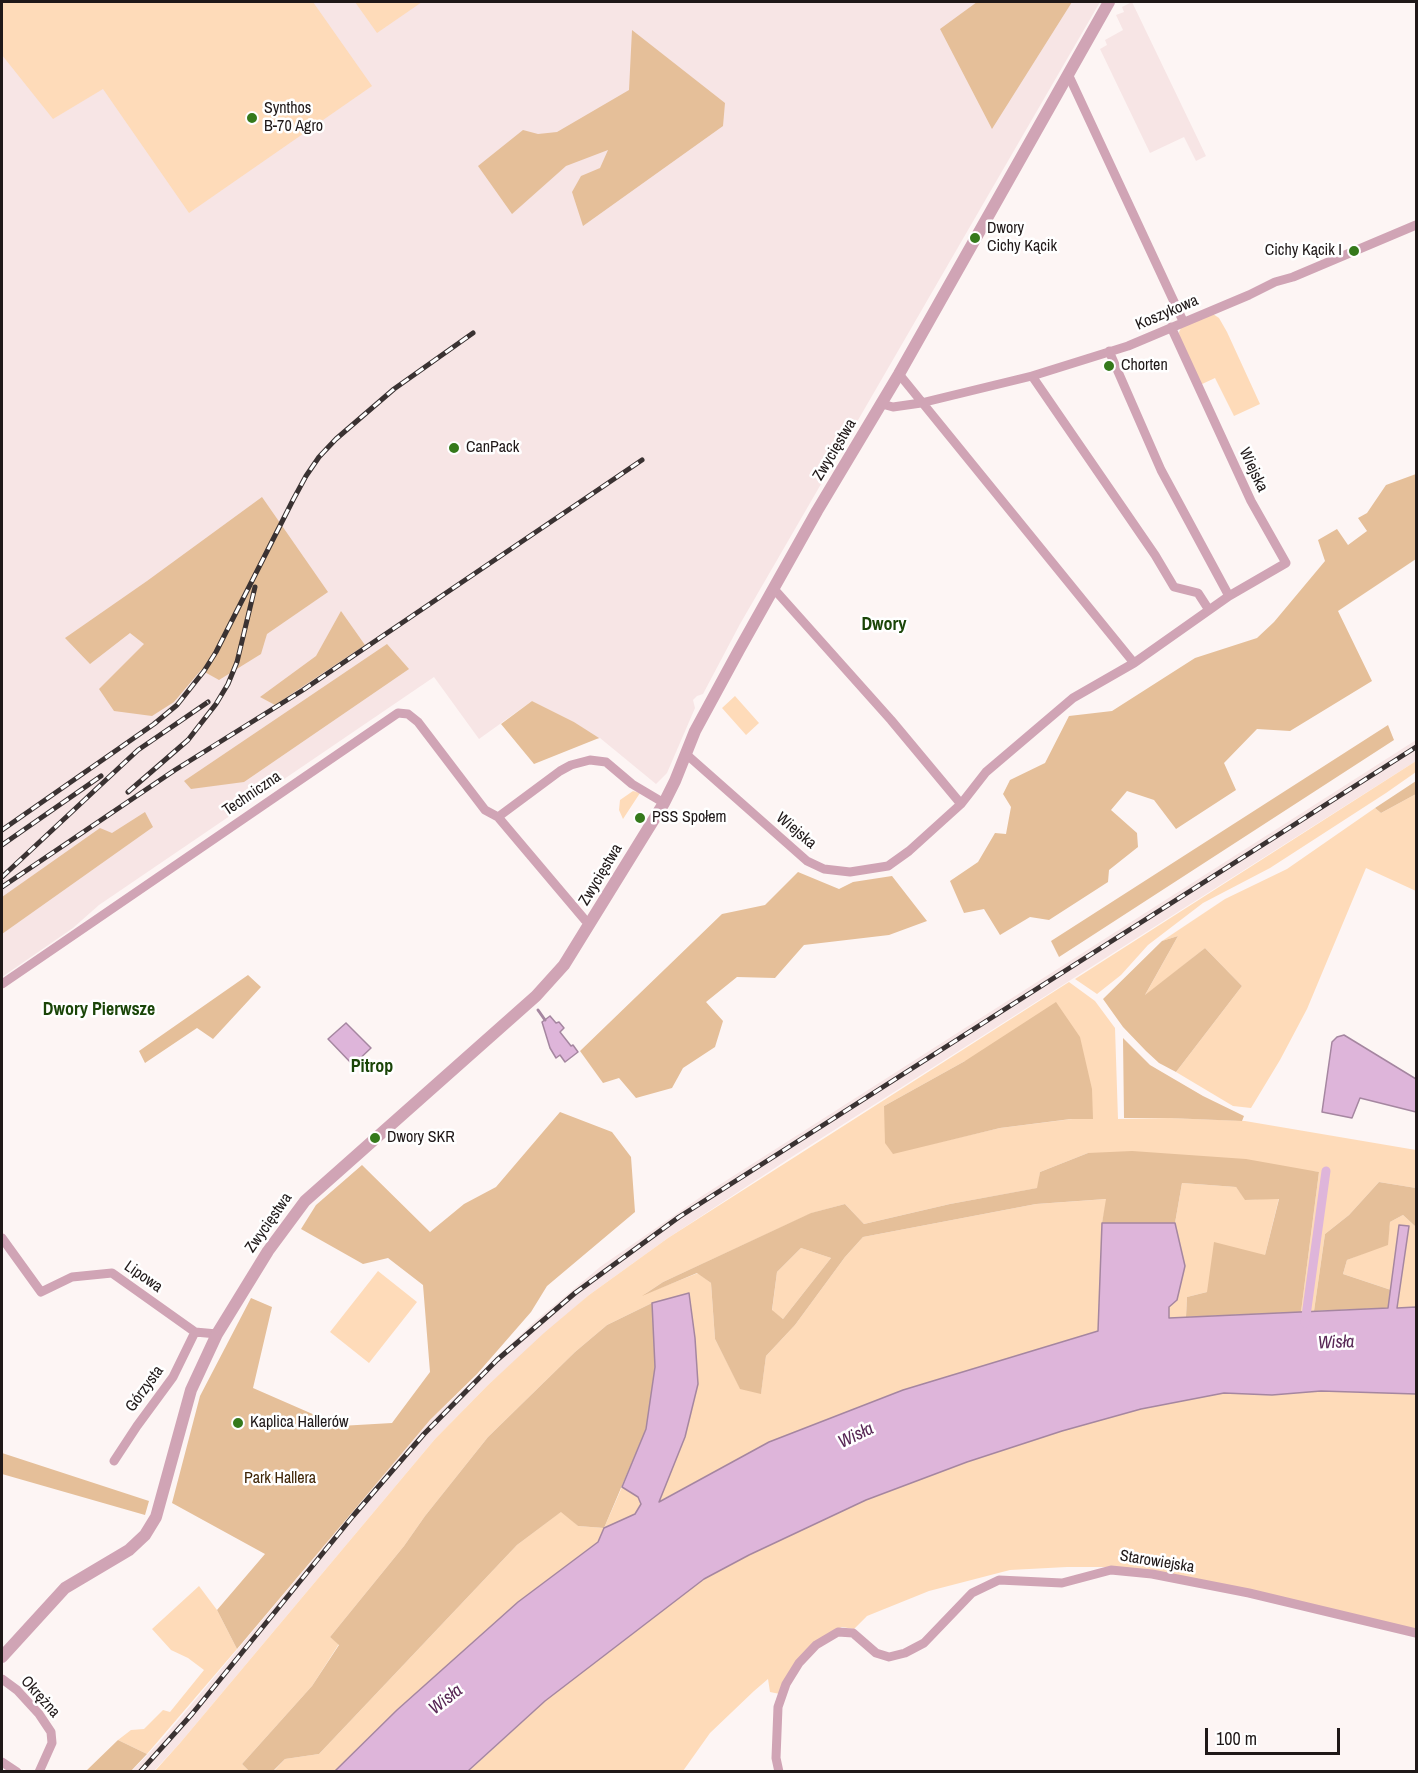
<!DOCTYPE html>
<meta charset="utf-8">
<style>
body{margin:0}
#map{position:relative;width:1418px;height:1773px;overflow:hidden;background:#fdf5f4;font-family:"Archivo Narrow",sans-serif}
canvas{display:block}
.frame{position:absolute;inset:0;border:3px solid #1f1818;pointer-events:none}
.scale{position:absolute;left:1205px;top:1728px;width:135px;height:27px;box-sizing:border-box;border:3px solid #1f1818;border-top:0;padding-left:8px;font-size:18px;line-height:21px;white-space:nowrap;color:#1f1818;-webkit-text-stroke:4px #fff;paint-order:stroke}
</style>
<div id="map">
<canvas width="1418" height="1773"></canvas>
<div class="frame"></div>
<div class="scale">100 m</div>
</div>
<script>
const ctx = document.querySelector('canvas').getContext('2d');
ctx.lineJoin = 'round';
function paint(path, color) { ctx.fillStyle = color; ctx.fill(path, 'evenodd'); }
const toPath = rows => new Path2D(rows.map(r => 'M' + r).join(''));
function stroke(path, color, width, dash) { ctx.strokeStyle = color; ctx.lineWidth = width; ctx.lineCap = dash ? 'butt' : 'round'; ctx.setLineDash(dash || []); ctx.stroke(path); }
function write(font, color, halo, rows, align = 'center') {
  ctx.font = font + ' "Archivo Narrow",sans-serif'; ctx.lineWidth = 5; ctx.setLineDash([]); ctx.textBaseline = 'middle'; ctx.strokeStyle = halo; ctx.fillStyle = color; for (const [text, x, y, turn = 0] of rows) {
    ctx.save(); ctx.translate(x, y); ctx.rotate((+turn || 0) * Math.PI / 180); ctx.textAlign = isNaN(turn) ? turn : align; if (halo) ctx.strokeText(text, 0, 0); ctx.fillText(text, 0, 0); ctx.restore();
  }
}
paint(toPath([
 [2,2,1100,2,740,624,703,694,697,696,693,700,695,708,667,773,656,784,600,738,598,739,574,722,532,701,479,739,434,677,99,905,73,928,2,977],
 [1132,2,1206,156,1196,161,1184,137,1150,153,1100,49,1107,45,1105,40,1123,30,1116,15,1124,12,1122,7],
 [1416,740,1416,761,790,1158,668,1238,589,1295,488,1385,435,1439,180,1743,154,1771,131,1772,164,1737,430,1420,533,1323,600,1267,702,1196]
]), '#f7e5e5');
paint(toPath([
 [2,2,313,2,372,86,189,213,103,89,53,119,2,55],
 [355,2,422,2,377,33],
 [1213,314,1219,318,1227,332,1260,404,1234,416,1215,378,1200,385,1180,341,1179,332,1181,328],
 [735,696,759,723,746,735,722,708],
 [1416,761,1416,772,1386,793,1270,868,1203,903,1148,945,1121,975,1097,994,1075,979],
 [633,791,640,793,623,819,619,810,620,800],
 [1416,794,1416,891,1366,868,1307,1009,1280,1060,1251,1108,1233,1106,1176,1072,1242,986,1205,948,1144,997,1178,936,1162,941,1225,899,1287,869,1375,808,1381,813],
 [1069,982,1095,1001,1115,1028,1118,1119,1168,1118,1245,1121,1416,1150,1416,1188,1379,1182,1349,1215,1325,1234,1314,1311,1301,1312,1319,1172,1088,1153,1040,1172,1038,1188,950,1204,864,1224,845,1204,812,1213,663,1282,645,1294,698,1273,711,1283,715,1339,740,1388,761,1393,766,1356,795,1325,845,1257,863,1237,1036,1204,1107,1199,1102,1223,1098,1331,903,1390,769,1442,658,1502,685,1437,698,1384,695,1338,689,1294,652,1303,607,1325,575,1352,488,1437,425,1516,404,1546,330,1637,339,1644,312,1686,242,1764,249,1771,154,1772,180,1743,435,1439,488,1385,544,1333,589,1295,668,1238],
 [965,1061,1092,1119,1072,1119,1000,1128,893,1153,884,1106],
 [1182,1183,1236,1187,1246,1200,1279,1198,1265,1255,1207,1292,1187,1297,1186,1317,1168,1318,1169,1307,1185,1266,1175,1223],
 [1403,1215,1416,1227,1416,1307,1397,1308,1409,1226,1399,1225,1391,1290,1343,1274,1347,1260,1387,1244,1390,1222],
 [801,1248,831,1258,783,1319,772,1311,777,1272],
 [378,1271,417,1302,369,1363,330,1332],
 [1321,1391,1416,1394,1416,1630,1109,1567,1067,1567,1010,1570,929,1591,867,1616,854,1629,842,1627,831,1632,810,1646,780,1694,770,1692,768,1679,754,1691,710,1733,683,1771,468,1772,545,1701,704,1579,749,1555,866,1500,967,1462,1062,1431,1141,1409,1224,1393,1272,1395],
 [622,1487,638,1497,641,1504,635,1514,604,1528,599,1542,518,1602,397,1710,335,1771,273,1772,285,1759,319,1754,517,1545,562,1511,578,1526,604,1528],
 [199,1586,217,1610,237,1649,147,1754,118,1740,131,1730,144,1729,163,1710,170,1712,204,1670,188,1658,171,1650,152,1629]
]), '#fedbb9');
paint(toPath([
 [977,2,1072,2,992,129,940,29],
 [632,30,725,103,723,126,583,226,572,192,581,176,600,168,608,150,566,166,512,214,478,166,523,130,538,134,557,132,629,90],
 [1416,474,1416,559,1338,611,1372,681,1290,731,1257,729,1224,763,1236,790,1176,829,1154,800,1127,791,1111,810,1137,833,1138,847,1109,870,1108,882,1049,920,1030,917,1000,935,984,909,964,913,950,881,978,862,995,833,1006,834,1011,807,1003,794,1010,780,1045,763,1069,716,1112,711,1195,658,1257,638,1274,622,1325,561,1318,540,1337,529,1348,545,1367,531,1358,518,1367,513,1386,485],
 [262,497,328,592,267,634,261,654,219,680,201,670,174,702,152,716,114,711,99,689,144,644,130,633,90,664,65,638,147,581],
 [341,611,365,645,275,705,260,697,316,656],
 [387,644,409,669,244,782,191,789,184,781],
 [532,701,574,722,599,738,534,764,501,724],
 [1388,725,1394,740,1059,957,1051,941],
 [1416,781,1416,794,1381,813,1375,808],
 [145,812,153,827,2,934,2,897,100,828,112,833],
 [798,872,839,889,853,882,892,876,927,921,889,935,804,945,775,978,737,977,706,1002,723,1021,715,1047,683,1068,672,1088,636,1098,619,1078,603,1083,580,1051,722,914,765,905],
 [1178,936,1145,995,1205,948,1242,986,1176,1072,1159,1063,1146,1051,1123,1027,1103,999,1162,941],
 [248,975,261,987,213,1039,197,1028,145,1063,139,1051],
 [1056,1002,1080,1037,1092,1089,1093,1119,1071,1119,1000,1128,893,1154,885,1143,884,1106,965,1061],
 [1123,1038,1150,1065,1203,1096,1244,1116,1242,1121,1168,1118,1124,1118],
 [560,1112,612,1132,631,1157,635,1212,547,1286,531,1312,477,1374,430,1420,237,1649,217,1610,265,1554,172,1503,200,1396,251,1298,272,1307,253,1388,340,1426,392,1423,430,1372,423,1285,388,1258,363,1264,301,1229,316,1205,362,1165,430,1232,464,1204,496,1187],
 [1132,1151,1246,1159,1319,1172,1301,1312,1186,1317,1187,1297,1207,1292,1214,1242,1265,1255,1279,1199,1245,1200,1236,1187,1182,1183,1175,1223,1102,1223,1106,1199,1036,1204,863,1237,845,1257,795,1325,766,1356,761,1394,740,1389,715,1339,711,1283,697,1273,642,1296,663,1282,811,1213,845,1204,864,1224,950,1204,1037,1188,1040,1172,1088,1153],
 [801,1248,831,1258,783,1319,772,1310,777,1272],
 [1379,1182,1416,1188,1416,1227,1403,1215,1390,1222,1388,1245,1347,1260,1343,1274,1391,1290,1389,1308,1314,1311,1325,1234,1349,1215],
 [652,1303,655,1367,646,1429,604,1528,578,1526,561,1512,517,1545,319,1754,285,1759,273,1771,249,1771,242,1764,312,1686,339,1645,330,1637,404,1546,425,1516,488,1437,575,1352,607,1325],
 [2,1453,149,1501,145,1515,2,1474],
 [118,1740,147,1754,131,1771,86,1771]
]), '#e5bf99');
const water = toPath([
 [550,1016,556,1023,559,1022,564,1028,560,1032,571,1046,573,1045,578,1052,565,1062,560,1055,556,1058,550,1048,542,1022,550,1016],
 [346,1023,371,1048,353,1065,328,1039,346,1023],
 [1344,1035,1416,1079,1416,1112,1360,1098,1352,1118,1322,1112,1332,1042,1337,1037,1344,1035],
 [1102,1223,1175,1223,1185,1266,1177,1300,1169,1307,1169,1318,1388,1308,1399,1225,1409,1226,1397,1308,1416,1307,1416,1394,1321,1391,1272,1395,1224,1393,1141,1409,1062,1431,967,1462,866,1500,749,1555,704,1579,545,1701,468,1771,335,1771,397,1710,518,1602,598,1542,604,1528,635,1514,641,1504,638,1497,622,1487,646,1429,655,1367,652,1303,689,1293,695,1338,698,1384,685,1437,659,1502,769,1442,903,1390,1098,1331,1102,1223]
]);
paint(water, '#deb5da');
stroke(water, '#a586a0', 1.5);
stroke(toPath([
 [538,1010,545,1020]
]), '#a586a0', 3);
stroke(toPath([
 [1305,1323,1326,1171]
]), '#deb5da', 9);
stroke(toPath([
 [1068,74,1183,321],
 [1109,351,1161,470,1229,596],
 [899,374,1134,663],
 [1032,376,1155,555,1174,587,1198,593,1209,610],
 [882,404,893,407,921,403,1032,376,1128,346,1249,295,1275,282,1293,277,1416,225],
 [774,589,891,720,961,804],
 [686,754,807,861,824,869,850,872,888,866,909,851,961,804,986,772,1073,698,1134,663,1229,596,1286,563,1251,501,1171,327],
 [498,817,585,920,590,924],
 [2,984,398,713,408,714,418,722,485,810,498,817,560,771,571,765,590,760,606,762,632,784,664,803],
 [2,1238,41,1292,72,1277,112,1273,195,1332,217,1334],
 [114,1461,137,1426,173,1377,195,1332],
 [2,1679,17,1690,39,1714,51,1732,52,1743,39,1772],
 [2,1762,17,1772],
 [779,1772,776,1758,778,1707,786,1684,799,1663,816,1645,838,1632,853,1633,876,1653,889,1657,905,1653,924,1643,972,1593,999,1580,1062,1583,1111,1570,1152,1574,1249,1593,1416,1633]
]), '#d0a4b5', 9);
stroke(toPath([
 [2,1657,65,1588,129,1550,145,1535,156,1517,191,1390,217,1334,268,1251,305,1201,536,996,564,965,664,803,675,781,695,731,739,650,817,511,899,374,1109,2]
]), '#d0a4b5', 12);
const rail = toPath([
 [128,792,188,740,216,704,228,684,237,662,255,587],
 [2,830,154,724,177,705,204,671,216,652,293,500,306,476,319,457,336,439,394,389,473,333],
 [2,845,101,776],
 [2,877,138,750,208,702],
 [2,887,175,770,303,690,642,460],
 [140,1772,192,1714,353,1516,424,1434,497,1360,575,1293,679,1217,1416,747]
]);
stroke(rail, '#3a3232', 5);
stroke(rail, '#fff', 3, [9]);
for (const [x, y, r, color] of [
 [252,118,6,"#35791b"],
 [975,238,6,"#35791b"],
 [1354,251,6,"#35791b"],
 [1109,366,6,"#35791b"],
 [454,448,6,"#35791b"],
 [640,818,6,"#35791b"],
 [375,1138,6,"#35791b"],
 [238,1423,6,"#35791b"]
]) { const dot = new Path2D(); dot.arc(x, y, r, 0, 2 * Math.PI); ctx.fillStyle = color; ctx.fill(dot); stroke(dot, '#fff', 2); }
write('16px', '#1f1818', '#fff', [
 ["Synthos",264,109],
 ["B-70 Agro",264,127],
 ["Dwory",987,229],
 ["Cichy Kącik",987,247],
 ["Cichy Kącik I",1342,251,"right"],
 ["Chorten",1121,366],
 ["CanPack",466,448],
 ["PSS Społem",652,818],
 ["Dwory SKR",387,1138],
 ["Kaplica Hallerów",250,1423]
], 'left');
write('16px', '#1f1818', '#fff', [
 ["Koszykowa",1167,313,-23],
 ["Zwycięstwa",835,450,-59],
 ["Wiejska",1253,470,65],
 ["Techniczna",252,794,-34],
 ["Wiejska",796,831,40],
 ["Zwycięstwa",601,875,-59],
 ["Zwycięstwa",269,1223,-55],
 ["Lipowa",143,1277,35],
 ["Górzysta",145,1389,-54],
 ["Starowiejska",1157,1562,9],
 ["Okrężna",40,1697,48]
]);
write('16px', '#3f2506', '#fff', [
 ["Park Hallera",280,1479]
]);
write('bold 18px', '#1a4508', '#fff', [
 ["Dwory",884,625],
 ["Dwory Pierwsze",99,1010],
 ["Pitrop",372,1067]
]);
write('italic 18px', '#582755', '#fff', [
 ["Wisła",1336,1343,-2],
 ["Wisła",856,1436,-26],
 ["Wisła",446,1700,-38]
]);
</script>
